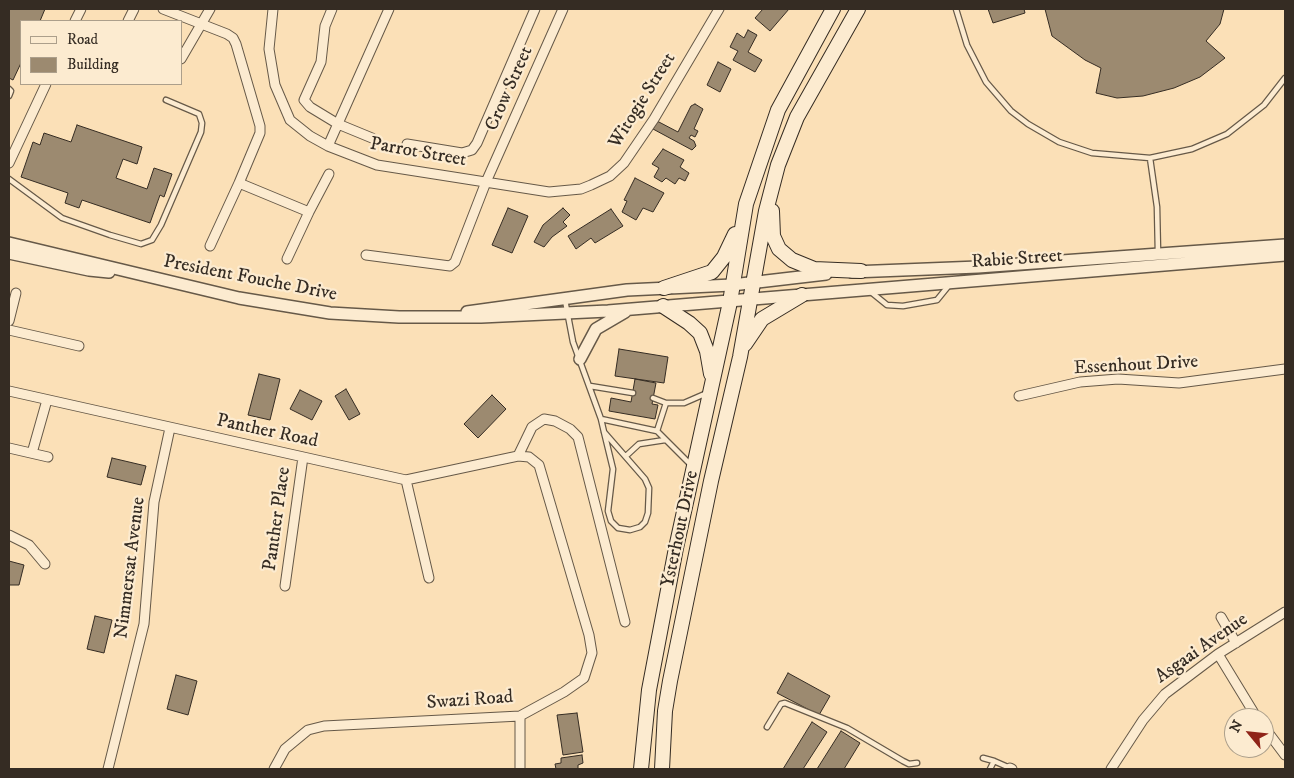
<!DOCTYPE html>
<style>
body{margin:0}
#map{position:relative;width:1294px;height:778px;overflow:hidden;background:#fbe0b7;font-family:"IM FELL DW Pica",serif}
canvas{display:block}
.frame{position:absolute;inset:0;border:10px solid #352c23;pointer-events:none}
.legend{position:absolute;left:20px;top:20px;width:162px;height:65px;box-sizing:border-box;background:#fcebd0;border:1px solid #ac9f8b;margin:0;padding:6px 9px;list-style:none;font-size:15px;color:#352c23}
.legend li{display:flex;align-items:center;gap:10px;height:25px}
.legend b{width:25px;border:1px solid #ac9f8b}
.north{position:absolute;left:1224px;top:708px;width:50px;height:50px;box-sizing:border-box;background:#fcebd0;border:1px solid #ac9f8b;border-radius:50%;rotate:298deg;font-size:14px;font-weight:700;line-height:20px;text-align:center;color:#352c23}
.north::after{content:'';display:block;margin:auto;width:18px;height:22px;background:#8f2418;clip-path:polygon(50% 0,100% 100%,50% 72%,0 100%)}
</style>
<div id="map">
<canvas width="1294" height="778"></canvas>
<div class="frame"></div>
<ul class="legend">
<li><b style="height:6px;background:#fcebd0"></b>Road</li>
<li><b style="height:14px;background:#9c8a70"></b>Building</li>
</ul>
<div class="north">N</div>
</div>
<script>
const ctx = document.querySelector('canvas').getContext('2d');
ctx.lineJoin = 'round';
function paint(path, color) { ctx.fillStyle = color; ctx.fill(path, 'evenodd'); }
const toPath = rows => new Path2D(rows.map(r => 'M' + r).join(''));
function stroke(path, color, width, dash) { ctx.strokeStyle = color; ctx.lineWidth = width; ctx.lineCap = dash ? 'butt' : 'round'; ctx.setLineDash(dash || []); ctx.stroke(path); }
function write(font, color, halo, rows, align = 'center') {
  ctx.font = font + ' "IM FELL DW Pica",serif'; ctx.lineWidth = 4.5; ctx.setLineDash([]); ctx.textBaseline = 'middle'; ctx.strokeStyle = halo; ctx.fillStyle = color; for (const [text, x, y, turn = 0] of rows) {
    ctx.save(); ctx.translate(x, y); ctx.rotate((+turn || 0) * Math.PI / 180); ctx.textAlign = isNaN(turn) ? turn : align; if (halo) ctx.strokeText(text, 0, 0); ctx.fillText(text, 0, 0); ctx.restore();
  }
}
const building = toPath([
 [9,9,45,9,40,21,21,21,21,63,13,80,9,78,9,9],
 [763,9,789,9,770,31,755,18,763,9],
 [988,9,1024,9,1025,13,993,23,988,9],
 [1045,9,1224,9,1220,24,1206,41,1225,58,1200,77,1174,88,1143,96,1117,98,1096,93,1101,68,1085,60,1052,36,1045,9],
 [748,30,757,35,748,52,762,60,755,72,733,60,738,51,730,47,737,33,744,38,748,30],
 [718,62,731,69,720,92,707,85,718,62],
 [695,104,703,109,694,129,698,131,695,137,691,135,689,138,694,141,696,146,692,150,653,129,657,121,678,132,691,106,695,104],
 [77,125,142,147,137,164,123,159,116,178,147,189,154,168,172,174,164,197,160,195,150,223,82,200,79,208,65,203,68,193,21,177,33,142,40,145,44,133,71,142,77,125],
 [663,149,684,160,680,167,689,173,685,181,679,178,675,184,666,178,662,182,654,177,659,168,652,164,663,149],
 [635,178,664,193,653,212,643,208,636,220,622,212,627,201,624,200,635,178],
 [508,208,528,216,512,253,492,245,508,208],
 [563,208,570,215,563,222,567,226,552,237,544,247,534,242,543,225,563,208],
 [611,209,623,226,595,243,591,238,576,249,568,236,611,209],
 [619,349,668,357,664,383,615,376,619,349],
 [259,374,280,379,270,420,248,415,259,374],
 [635,379,656,383,652,404,658,405,655,419,609,411,611,398,631,402,635,379],
 [346,389,360,414,349,420,335,396,346,389],
 [300,390,322,401,312,420,290,409,300,390],
 [492,395,506,409,478,438,464,424,492,395],
 [112,458,146,466,141,485,107,477,112,458],
 [9,561,24,565,19,585,9,585,9,561],
 [95,616,112,620,104,653,87,649,95,616],
 [788,673,830,696,819,715,777,693,788,673],
 [176,675,197,681,188,715,167,709,176,675],
 [577,713,583,752,563,755,557,715,577,713],
 [812,722,827,732,803,769,783,769,812,722],
 [841,731,860,743,844,769,817,769,841,731],
 [582,755,583,763,578,765,578,769,556,769,555,764,561,763,561,758,582,755]
]);
paint(building, '#9c8a70');
stroke(building, '#352c23', 1);
const service = toPath([
 [956,9,967,45,986,82,1011,111,1028,124,1059,142,1092,153,1150,158],
 [9,89,11,91,9,96],
 [9,179,62,218,110,235,141,244,152,240,161,225,201,132,202,123,199,114,166,100],
 [1158,253,1157,207,1150,158,1192,149,1227,134,1264,105,1285,78],
 [871,292,887,305,903,306,937,300,950,284],
 [565,300,573,342,601,419,657,431,691,465],
 [590,386,633,393],
 [653,398,666,403],
 [601,419,604,432,613,469,608,511,611,521,618,528,630,530,640,527,645,522,648,513,649,488,645,479,604,432],
 [657,431,666,403,684,403,707,393],
 [626,456,639,444,665,440],
 [767,727,781,704,785,703,847,728,903,761,909,764,917,763],
 [983,758,994,761],
 [990,769,994,761,1010,768]
]);
const minor = toPath([
 [163,9,227,34,233,38,236,44,260,126,260,133,239,183,210,246],
 [273,9,269,49,275,85,290,120,310,136,328,146,377,165,549,192,581,189,591,185,610,176,624,163,654,119,719,9],
 [332,9,325,26,321,62,304,100,310,107,338,124,372,138],
 [75,21,81,9],
 [128,21,134,9],
 [181,59,210,9],
 [407,144,462,153,472,150,477,143,535,9],
 [328,146,389,9],
 [9,163,46,84],
 [239,183,309,212,329,174],
 [366,255,450,266,455,262,486,182,563,9],
 [287,259,309,212],
 [9,321,16,293],
 [9,330,79,346],
 [9,391,406,480,518,456,529,457,539,465,589,635,592,653,584,678,564,692,520,716,324,726,308,730,285,749,274,769],
 [1019,396,1080,382,1118,379,1179,383,1285,369],
 [9,448,48,457],
 [32,453,47,400],
 [518,456,532,427,544,419,555,421,570,429,578,437,625,622],
 [406,480,429,578],
 [9,535,29,545,45,564],
 [285,586,303,457],
 [1221,617,1236,643],
 [1218,654,1257,718],
 [520,716,520,769],
 [1264,727,1285,755],
 [1010,768,1012,769],
 [108,769,144,624,154,502,170,428],
 [1111,769,1143,720,1165,694,1218,654,1285,612]
]);
const tertiary = toPath([
 [9,243,239,298,330,313,399,317,481,317,608,311,1285,255],
 [9,253,89,270,109,272],
 [852,272,978,267,1285,245],
 [467,312,627,290,732,285,826,274],
 [580,359,596,329,625,312]
]);
const secondary = toPath([
 [772,211,773,236,779,249,792,260,814,269,861,271],
 [664,288,712,272,724,257,735,234],
 [663,306,689,323,700,333,707,351,711,374],
 [745,344,762,319,802,295],
 [641,769,649,690,676,548,730,302,746,204,778,110,833,9],
 [662,769,665,711,670,681,711,481,740,357,766,211,778,165,797,117,858,9]
]);
stroke(service, '#665948', 7);
stroke(minor, '#665948', 11);
stroke(tertiary, '#665948', 14);
stroke(secondary, '#352c23', 16);
stroke(service, '#fcebd0', 4.5);
stroke(minor, '#fcebd0', 9);
stroke(tertiary, '#fcebd0', 11);
stroke(secondary, '#fcebd0', 14);
write('19px', '#352c23', '#fcebd0', [
 ["Crow Street",510,89,-66],
 ["Witogie Street",643,101,-58],
 ["Parrot Street",418,153,10],
 ["Rabie Street",1017,260,-4],
 ["President Fouche Drive",250,279,11],
 ["Essenhout Drive",1136,366,-3],
 ["Panther Road",267,432,12],
 ["Panther Place",278,519,-82],
 ["Ysterhout Drive",681,529,-78],
 ["Nimmersat Avenue",131,568,-83],
 ["Asgaai Avenue",1202,649,-35],
 ["Swazi Road",470,701,-4]
]);
</script>
